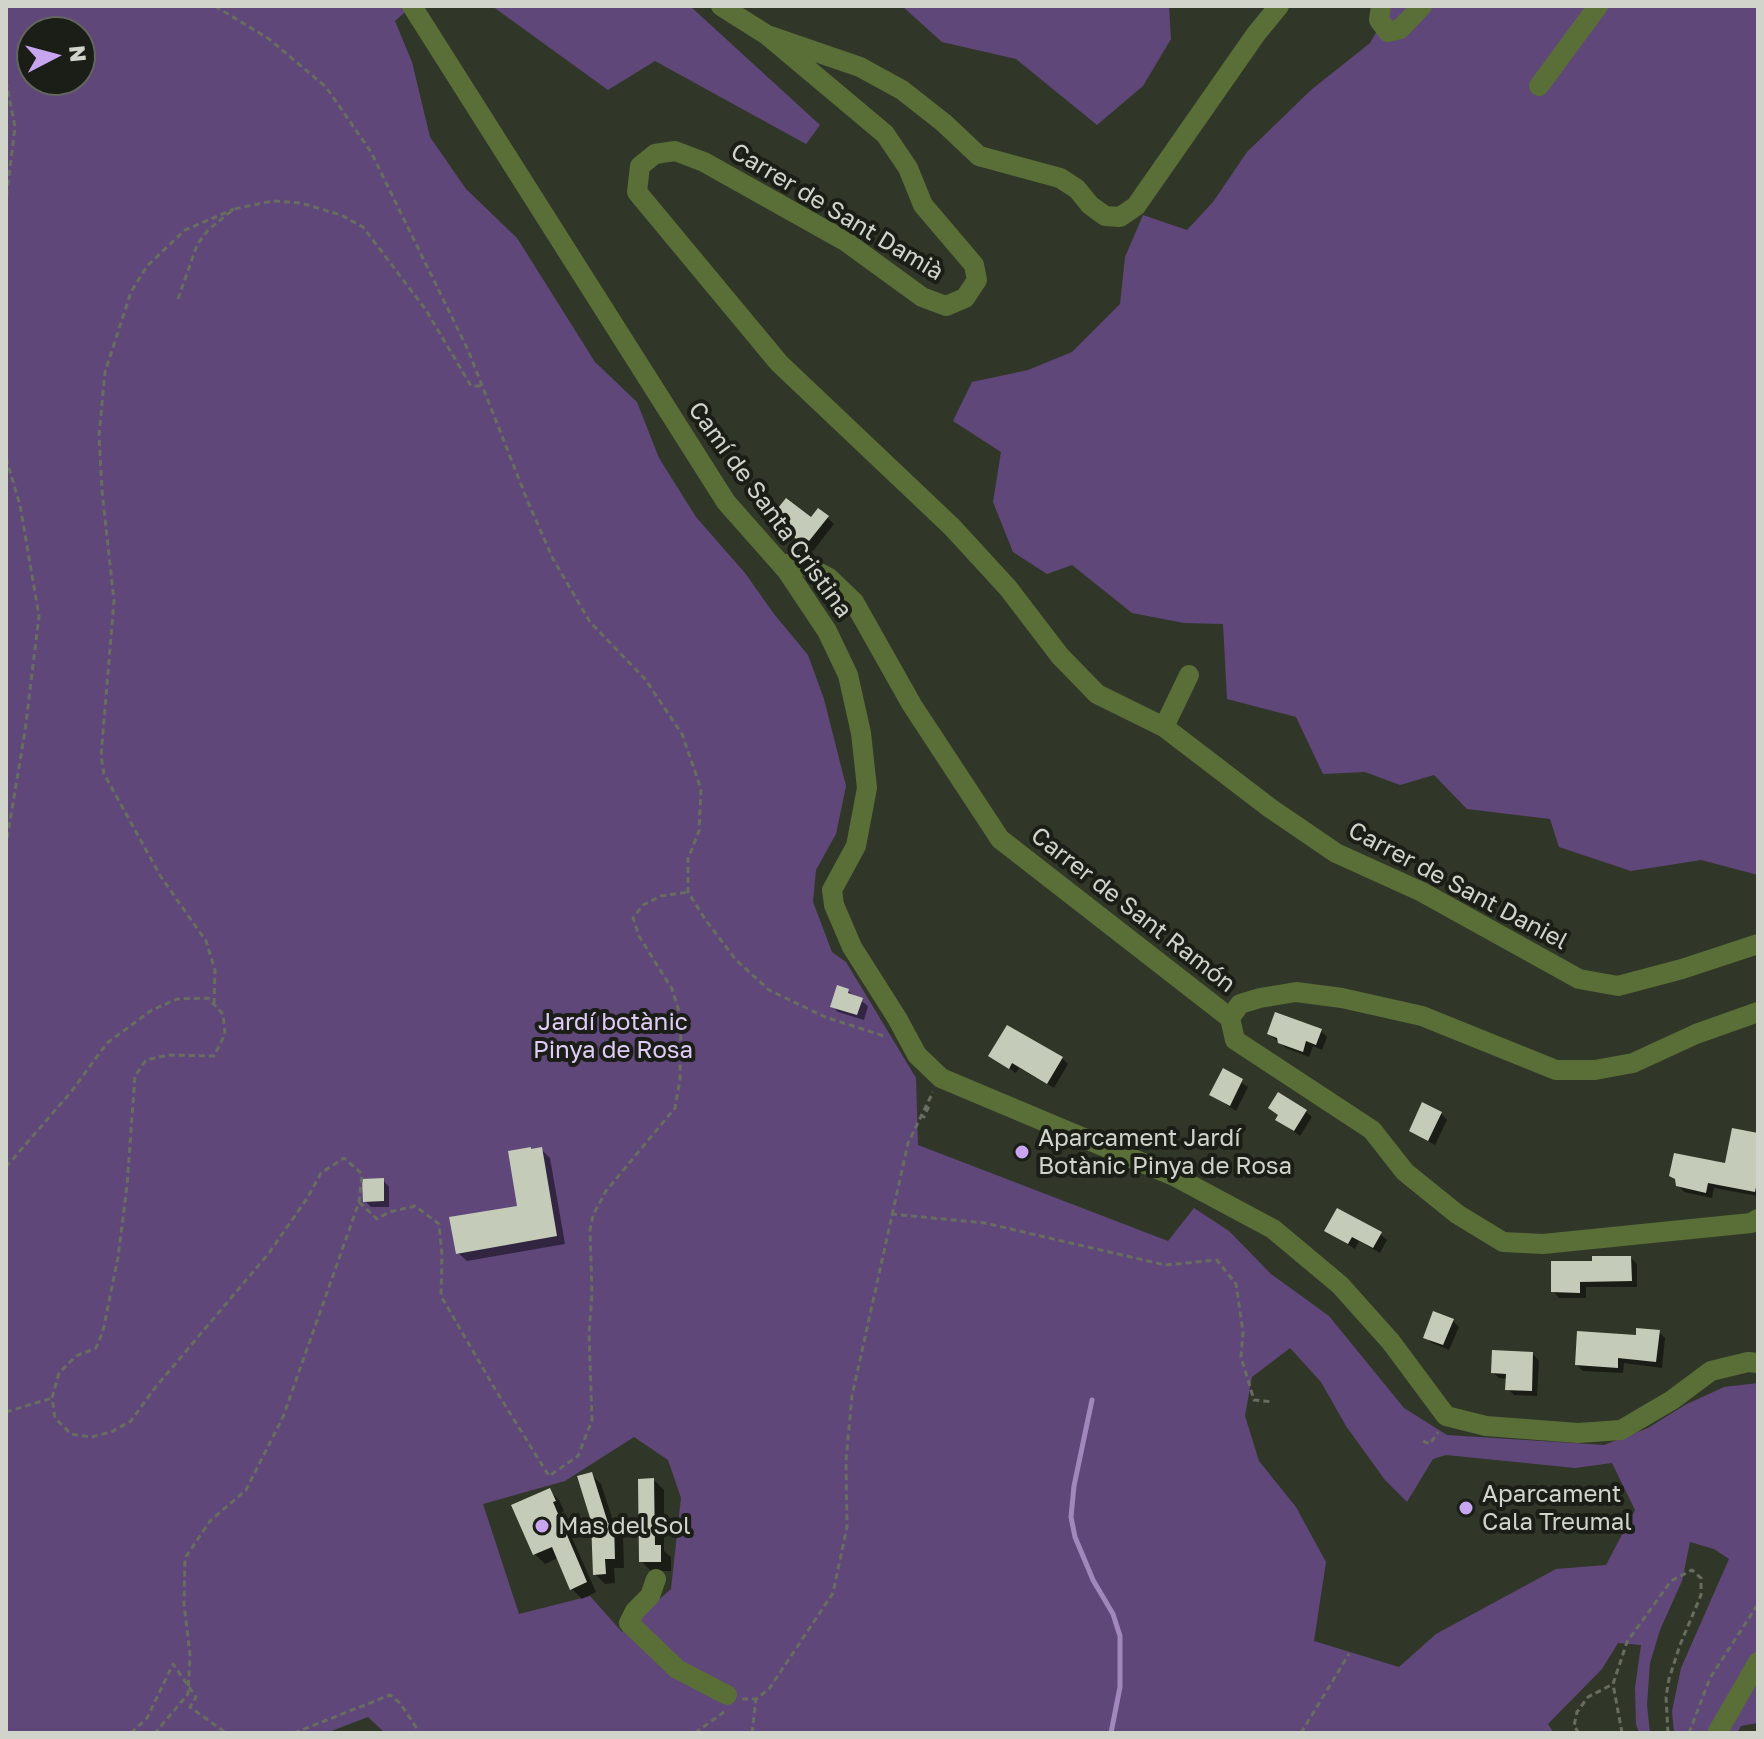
<!DOCTYPE html>
<meta charset="utf-8">
<style>
body{margin:0}
#map{position:relative;width:1764px;height:1739px;overflow:hidden;background:#313728;font-family:"Golos Text",sans-serif}
canvas{display:block}
.frame{position:absolute;inset:0;border:8px solid #d0d4cb;pointer-events:none}
.north{position:absolute;left:16px;top:16px;width:80px;height:80px;box-sizing:border-box;background:#1b1d17;border:2px solid #63665f;border-radius:50%;rotate:84deg;font-size:22px;font-weight:700;line-height:32px;text-align:center;color:#d0d4cb}
.north::after{content:'';display:block;margin:auto;width:28px;height:36px;background:#c8a6ef;clip-path:polygon(50% 0,100% 100%,50% 72%,0 100%)}
</style>
<div id="map">
<canvas width="1764" height="1739"></canvas>
<div class="frame"></div>
<div class="north">N</div>
</div>
<script>
const ctx = document.querySelector('canvas').getContext('2d');
ctx.lineJoin = 'round';
function paint(path, color) { ctx.fillStyle = color; ctx.fill(path, 'evenodd'); }
const toPath = rows => new Path2D(rows.map(r => 'M' + r).join(''));
function stroke(path, color, width, dash) { ctx.strokeStyle = color; ctx.lineWidth = width; ctx.lineCap = dash ? 'butt' : 'round'; ctx.setLineDash(dash || []); ctx.stroke(path); }
function write(font, color, halo, rows, align = 'center') {
  ctx.font = font + ' "Golos Text",sans-serif'; ctx.lineWidth = 8; ctx.setLineDash([]); ctx.textBaseline = 'middle'; ctx.strokeStyle = halo; ctx.fillStyle = color; for (const [text, x, y, turn = 0] of rows) {
    ctx.save(); ctx.translate(x, y); ctx.rotate((+turn || 0) * Math.PI / 180); ctx.textAlign = isNaN(turn) ? turn : align; if (halo) ctx.strokeText(text, 0, 0); ctx.fillText(text, 0, 0); ctx.restore();
  }
}
paint(toPath([
 [6,6,412,6,395,21,412,62,430,137,466,189,517,238,595,362,637,402,659,458,696,517,745,573,774,614,808,655,824,699,846,786,836,834,816,870,813,902,832,952,846,962,916,1078,918,1145,1168,1241,1194,1208,1229,1231,1271,1274,1329,1316,1404,1408,1447,1435,1604,1445,1648,1428,1685,1405,1724,1387,1758,1383,1758,1723,1741,1726,1737,1733,1674,1733,1672,1711,1681,1668,1729,1559,1714,1549,1690,1542,1682,1581,1660,1630,1650,1663,1647,1705,1650,1733,1639,1733,1636,1724,1635,1688,1641,1645,1618,1643,1602,1669,1548,1724,1554,1733,385,1733,368,1717,326,1733,6,1733],
 [32,32,80,32,80,80,32,80],
 [1290,1348,1321,1382,1346,1426,1385,1480,1407,1502,1433,1459,1446,1455,1575,1468,1612,1463,1635,1510,1606,1565,1556,1569,1436,1634,1399,1667,1314,1641,1326,1562,1296,1507,1259,1461,1245,1416,1252,1377],
 [634,1437,668,1460,681,1498,671,1589,622,1632,590,1596,519,1614,483,1504,565,1481],
 [492,6,690,6,820,125,806,144,655,61,608,90],
 [902,6,1169,6,1171,39,1143,86,1097,125,1016,59,942,42],
 [1391,6,1758,6,1758,875,1701,860,1631,871,1559,847,1550,819,1467,809,1434,775,1400,785,1365,772,1323,774,1296,717,1227,699,1223,624,1184,623,1132,613,1072,565,1047,574,1013,552,993,502,1001,452,953,421,972,382,1028,370,1072,352,1120,304,1125,257,1143,215,1187,230,1213,202,1247,152,1311,90,1370,43]
]), '#5f477a');
paint(toPath([
 [819,510,834,524,813,551,779,524,811,520],
 [848,991,868,1006,864,1020,838,1012,832,1006],
 [1321,1031,1327,1037,1322,1050,1313,1046,1309,1057,1286,1048,1269,1034],
 [991,1056,1062,1058,1068,1064,1054,1088,1019,1068,1016,1073],
 [1224,1071,1248,1087,1236,1111,1211,1095],
 [1305,1111,1312,1117,1300,1136,1278,1120,1280,1116],
 [1441,1113,1447,1120,1435,1145,1411,1131],
 [1758,1135,1758,1196,1714,1188,1712,1198,1684,1192,1678,1185,1727,1166],
 [541,1149,550,1158,565,1244,467,1261,458,1253,520,1207],
 [383,1180,389,1187,389,1207,371,1207,365,1201],
 [1327,1231,1380,1234,1387,1240,1380,1253,1359,1241,1355,1249],
 [1631,1258,1637,1264,1637,1287,1586,1287,1586,1298,1559,1298,1553,1291,1594,1263],
 [1453,1321,1459,1327,1449,1350,1432,1343,1425,1337],
 [1659,1332,1665,1338,1662,1368,1624,1363,1623,1373,1583,1371,1577,1365,1637,1337],
 [1533,1354,1539,1361,1537,1396,1514,1395,1508,1389,1508,1379,1499,1378,1493,1372],
 [591,1474,601,1484,615,1527,623,1536,624,1568,614,1568,615,1583,605,1584,595,1574],
 [654,1480,664,1490,664,1551,671,1557,671,1571,651,1571,641,1561],
 [549,1490,559,1500,564,1511,561,1513,596,1592,582,1599,572,1589,558,1558,545,1564,535,1554,514,1506]
]), '#0007');
stroke(toPath([
 [1092,1400,1074,1486,1071,1517,1075,1537,1093,1580,1113,1614,1120,1636,1120,1687,1111,1733]
]), '#a287bd', 5);
paint(toPath([
 [786,498,811,517,818,508,829,516,805,546,770,518],
 [837,985,849,989,848,993,863,998,857,1015,830,1007],
 [1275,1012,1322,1029,1316,1045,1306,1041,1303,1052,1278,1043,1277,1038,1267,1034],
 [1007,1025,1063,1057,1047,1084,1012,1063,1009,1069,988,1056],
 [1223,1068,1243,1079,1230,1106,1209,1095],
 [1278,1092,1307,1110,1294,1131,1275,1120,1278,1115,1268,1108],
 [1422,1102,1442,1112,1428,1141,1409,1131],
 [1732,1128,1758,1133,1758,1177,1755,1192,1708,1183,1706,1193,1676,1186,1675,1179,1669,1176,1674,1153,1725,1163],
 [531,1147,531,1149,542,1147,557,1236,456,1254,449,1217,517,1206,508,1151],
 [384,1178,384,1201,363,1202,362,1179],
 [1337,1208,1382,1232,1373,1248,1352,1237,1348,1244,1324,1231],
 [1592,1256,1631,1256,1632,1281,1580,1282,1580,1293,1551,1292,1551,1261,1592,1261],
 [1433,1311,1454,1319,1443,1345,1423,1338],
 [1636,1328,1660,1330,1656,1362,1618,1358,1618,1368,1575,1365,1577,1331,1636,1335],
 [1492,1350,1533,1352,1532,1391,1505,1390,1506,1374,1491,1373],
 [592,1472,608,1523,614,1523,615,1559,605,1559,606,1574,593,1575,591,1521,577,1476],
 [654,1478,655,1545,661,1545,661,1562,639,1562,638,1479],
 [550,1488,556,1501,553,1502,587,1582,570,1590,552,1547,533,1555,511,1505]
]), '#c4cbb9');
stroke(toPath([
 [215,6,269,39,326,87,371,152,468,350,528,502,553,559,590,622,645,679,682,734,701,789,699,831,688,859,688,892,705,919,736,960,769,990,825,1017,887,1037],
 [6,81,15,127,6,201],
 [178,299,197,245,208,230,234,209,273,201,301,203,341,215,363,227,426,310,471,386,482,386],
 [6,458,20,505,39,616,25,731,6,845],
 [214,1004,215,970,206,941,161,877,104,774,101,756,114,601,102,491,99,435,105,372,131,292,147,266,185,230,234,209],
 [920,1115,924,1117,929,1106,926,1105],
 [6,1167,71,1092,107,1043,152,1010,177,999,208,998,223,1014,225,1034,214,1056,168,1055,146,1060,135,1076,127,1186,118,1257,103,1331,96,1348,76,1356,59,1373,52,1398,55,1418,71,1434,91,1437,111,1432,131,1421,154,1389,269,1253,308,1197,321,1173,344,1158,362,1174,359,1202,283,1417,246,1490,210,1521,185,1558,184,1604,190,1654,188,1694,155,1733],
 [359,1202,377,1219,389,1212,415,1206,439,1224,442,1255,441,1296,495,1389,549,1476,578,1456,592,1420,589,1333,592,1294,590,1230,593,1215,606,1191,675,1108,680,1080,681,1018,672,989,639,936,633,918,643,905,661,896,688,892],
 [891,1214,985,1223,1165,1265,1217,1260,1236,1284,1243,1332,1241,1357,1254,1400,1273,1402],
 [6,1412,52,1398],
 [1423,1441,1430,1444,1438,1432],
 [742,1699,756,1699,769,1689,833,1593,847,1527,846,1461,852,1396,908,1143,933,1092],
 [131,1733,147,1718,173,1664,196,1697,190,1707,226,1733],
 [294,1733,390,1695,400,1703,420,1733],
 [695,1733,724,1712],
 [752,1733,756,1699],
 [1301,1733,1349,1654],
 [1579,1733,1574,1726,1577,1712,1588,1697,1613,1684],
 [1622,1733,1613,1684,1627,1642,1671,1581,1692,1570,1701,1578,1701,1595,1680,1645,1669,1679,1666,1697,1668,1733],
 [1689,1733,1710,1678,1758,1604]
]), '#686d60', 3, [6, 4]);
stroke(toPath([
 [412,6,726,502,787,571,827,631,848,675,861,733,867,788,856,846,832,890,834,905,852,947,897,1018,917,1055,941,1078,1174,1176,1273,1229,1340,1285,1391,1342,1446,1416,1486,1426,1578,1433,1621,1430,1672,1400,1711,1371,1748,1362,1758,1363],
 [721,6,767,35,860,67,902,90,944,123,979,156,1060,178,1077,189,1090,205,1105,216,1120,217,1136,206,1256,34,1279,6],
 [1381,6,1379,20,1388,32,1400,29,1422,6],
 [767,35,885,134,908,168,923,205,974,265,977,280,965,298,946,306,922,297,845,241,704,162,675,151,655,154,640,166,637,192,779,363,952,527,1008,588,1060,656,1097,694,1164,727,1270,808,1336,853,1422,892,1579,979,1618,986,1682,969,1758,944],
 [1539,86,1598,6],
 [781,564,802,564,829,578,854,602,912,705,1000,839,1230,1018,1235,1040,1372,1130,1405,1172,1457,1214,1503,1242,1543,1244,1751,1223,1758,1219],
 [1164,727,1189,675],
 [1230,1018,1240,1004,1260,998,1296,992,1342,998,1422,1016,1556,1070,1595,1070,1633,1063,1696,1034,1758,1012],
 [656,1579,650,1596,635,1611,629,1623,677,1669,727,1695],
 [1717,1733,1758,1662]
]), '#5a6e37', 20);
for (const [x, y, r, color] of [
 [1022,1152,8,"#c8a6ef"],
 [1466,1508,8,"#c8a6ef"],
 [542,1526,8,"#c8a6ef"]
]) { const dot = new Path2D(); dot.arc(x, y, r, 0, 2 * Math.PI); ctx.fillStyle = color; ctx.fill(dot); stroke(dot, '#1b1d17', 3); }
write('24px', '#d0d4cb', '#1b1d17', [
 ["Carrer de Sant Damià",837,212,31],
 ["Camí de Santa Cristina",770,510,54],
 ["Carrer de Sant Daniel",1458,886,28],
 ["Carrer de Sant Ramón",1133,910,38]
]);
write('24px', '#e0ccf8', '#1b1d17', [
 ["Jardí botànic",613,1022],
 ["Pinya de Rosa",613,1050]
]);
write('24px', '#d0d4cb', '#1b1d17', [
 ["Aparcament Jardí",1038,1138],
 ["Botànic Pinya de Rosa",1038,1166],
 ["Aparcament",1482,1494],
 ["Cala Treumal",1482,1522],
 ["Mas del Sol",558,1526]
], 'left');
</script>
